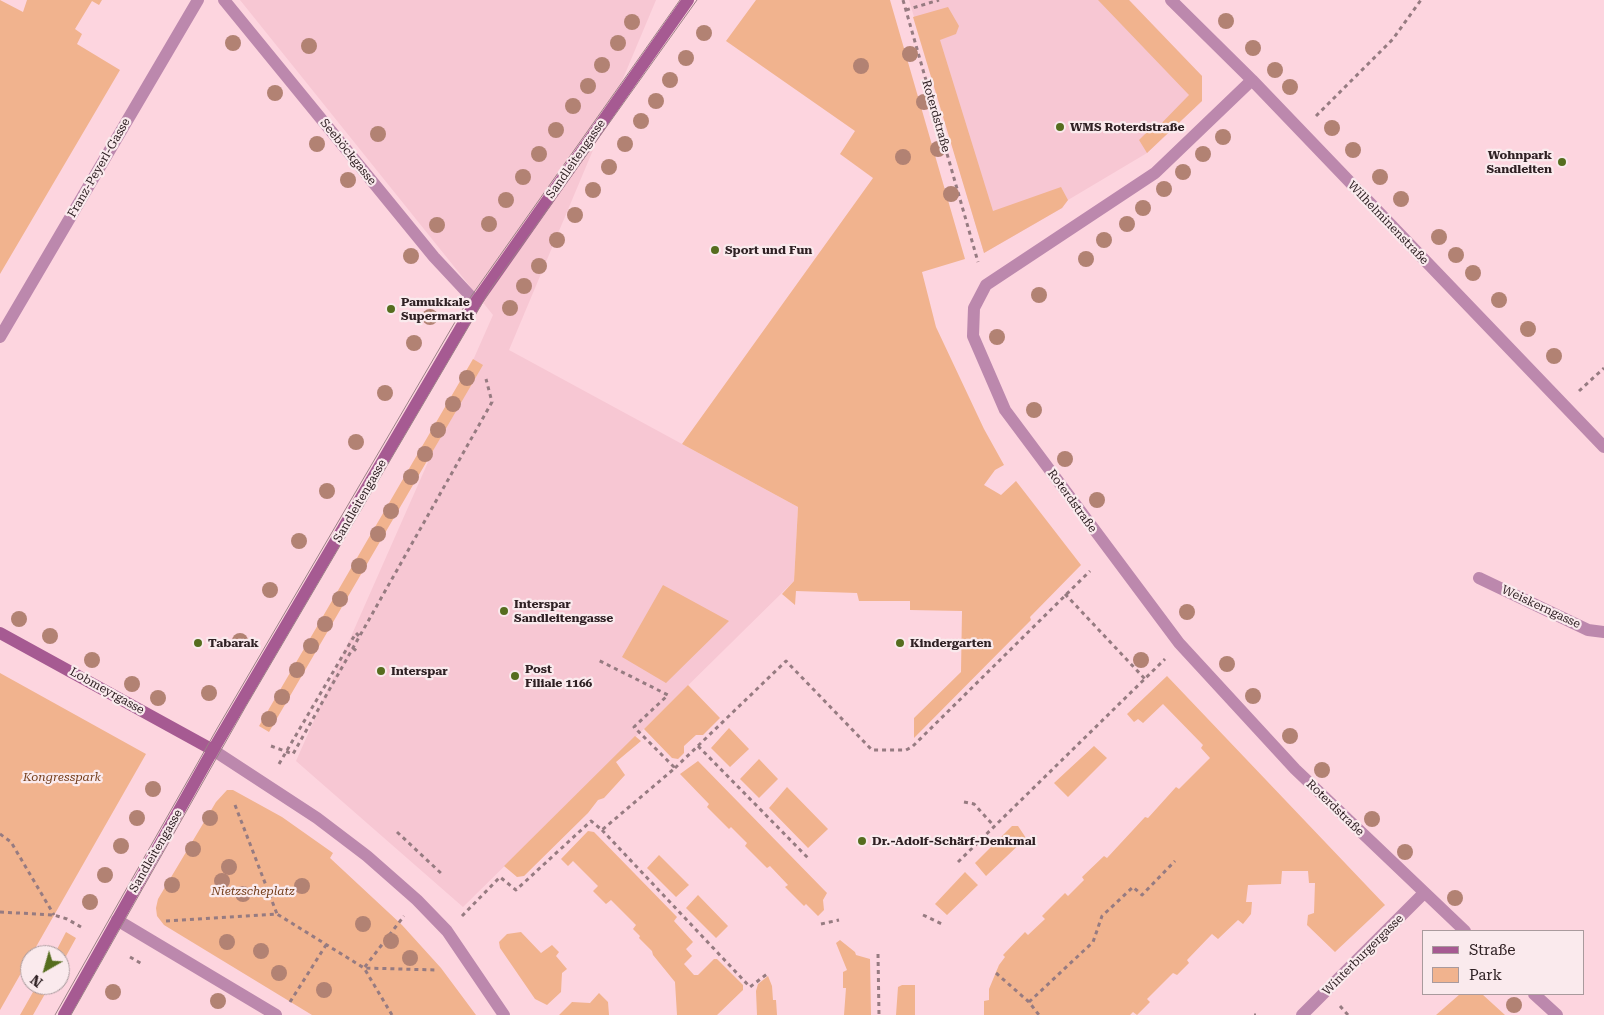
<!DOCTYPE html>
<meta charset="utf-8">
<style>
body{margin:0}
#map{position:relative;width:1604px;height:1015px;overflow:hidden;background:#fdd5df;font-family:"Roboto Serif",serif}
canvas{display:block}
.legend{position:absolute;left:1422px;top:930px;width:162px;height:65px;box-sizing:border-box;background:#faeaed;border:1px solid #a99a9d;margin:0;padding:6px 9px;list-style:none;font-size:15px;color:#2f2124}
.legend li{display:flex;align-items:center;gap:10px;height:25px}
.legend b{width:25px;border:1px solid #a99a9d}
.north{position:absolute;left:20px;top:945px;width:50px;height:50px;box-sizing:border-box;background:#faeaed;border:1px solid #a99a9d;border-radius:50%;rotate:218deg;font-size:14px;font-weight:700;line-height:20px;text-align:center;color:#2f2124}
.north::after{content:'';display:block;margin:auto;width:18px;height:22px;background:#556d1e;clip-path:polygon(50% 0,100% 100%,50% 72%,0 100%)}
</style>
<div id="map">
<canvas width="1604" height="1015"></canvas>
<ul class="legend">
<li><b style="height:6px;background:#a65a92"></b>Straße</li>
<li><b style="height:14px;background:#f1b38e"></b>Park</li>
</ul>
<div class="north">N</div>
</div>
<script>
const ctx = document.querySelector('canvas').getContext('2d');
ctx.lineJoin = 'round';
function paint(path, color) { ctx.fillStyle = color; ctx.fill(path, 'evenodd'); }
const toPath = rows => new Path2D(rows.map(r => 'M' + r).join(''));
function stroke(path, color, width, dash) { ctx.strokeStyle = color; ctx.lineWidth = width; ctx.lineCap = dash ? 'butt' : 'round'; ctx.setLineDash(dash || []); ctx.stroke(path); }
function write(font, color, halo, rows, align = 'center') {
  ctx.font = font + ' "Roboto Serif",serif'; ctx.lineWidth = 4.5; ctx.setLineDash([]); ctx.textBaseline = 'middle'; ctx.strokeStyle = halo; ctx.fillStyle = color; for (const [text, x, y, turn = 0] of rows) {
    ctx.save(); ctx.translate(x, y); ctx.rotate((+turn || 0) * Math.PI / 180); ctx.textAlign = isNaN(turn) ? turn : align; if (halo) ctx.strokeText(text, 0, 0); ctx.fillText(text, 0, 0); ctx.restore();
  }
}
paint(toPath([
 [240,0,656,0,509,350,798,507,794,581,463,907,296,761,493,315],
 [909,0,1129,0,1202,76,1202,101,1147,153,1068,200,1062,208,984,253]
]), '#f7c7d3');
paint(toPath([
 [0,0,23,12,27,0,102,0,99,5,92,1,75,29,82,34,77,44,120,70,0,274],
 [756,0,890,0,965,259,922,272,936,327,984,429,1004,465,995,470,984,485,1001,495,1016,481,1081,565,1030,617,1031,620,914,738,914,718,961,672,962,611,910,610,910,601,859,601,857,593,796,591,795,605,782,594,794,581,798,507,682,444,873,178,840,154,855,131,726,41],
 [1098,0,1129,0,1202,76,1202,101,1147,153,1139,140,1150,129,1153,132,1189,95],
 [948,7,959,26,956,34,940,40,993,211,1061,187,1068,200,1062,208,984,253,913,17],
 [473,359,483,365,269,732,259,726],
 [663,585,729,621,666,683,622,657],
 [0,673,146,754,0,1010],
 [1167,676,1385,905,1335,952,1307,925,1308,915,1314,913,1315,883,1309,883,1308,871,1282,871,1281,884,1248,885,1246,902,1252,902,1251,914,1243,924,1238,920,1218,939,1212,934,1187,960,1189,963,1177,975,1173,973,1147,999,1150,1002,1137,1015,1133,1012,1130,1015,984,1015,984,1001,989,1000,989,989,999,965,1005,957,1003,955,1025,932,1028,935,1045,919,1042,916,1065,893,1068,896,1084,880,1082,877,1104,856,1107,858,1145,817,1148,818,1176,787,1179,789,1210,758,1201,748,1203,745,1163,704,1143,723,1138,719,1134,722,1127,714],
 [688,685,720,718,703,735,696,735,684,746,684,753,678,759,672,758,644,729],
 [729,728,749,749,730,767,711,748],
 [635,736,641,741,616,762,625,775,604,798,598,800,588,813,524,876,517,877,504,866],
 [1094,746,1107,758,1068,797,1054,783],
 [759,759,778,779,759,798,740,779],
 [698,761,827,893,823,900,824,910,818,916,806,904,804,906,785,887,788,885,770,866,767,868,745,846,747,843,731,827,729,829,707,807,709,804,680,774],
 [787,787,828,829,808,848,769,808],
 [227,790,233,790,282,817,333,853,330,858,402,925,441,968,476,1015,312,1015,164,925,157,916,156,908,158,899,216,802],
 [1012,826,1018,826,1026,838,986,876,975,863],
 [588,831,594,832,677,917,674,921,693,942,686,949,692,956,684,964,694,975,698,975,714,959,717,959,743,985,743,990,717,1015,677,1015,675,982,653,955,652,951,639,938,640,936,633,929,636,925,611,900,606,904,593,891,598,886,573,861,568,866,561,859],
 [659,855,689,885,676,897,647,868],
 [965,872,978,885,947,915,935,904],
 [698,895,728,926,716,938,686,908],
 [66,932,76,938,60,967,60,955,54,955],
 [521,932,541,953,552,945,559,952,556,956,567,969,562,973,561,992,547,1005,535,999,500,948,499,942,507,934],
 [840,940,855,952,856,955,870,959,871,1015,844,1015,846,988,843,988,843,972,847,970,836,943],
 [768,976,772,986,773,1000,776,1000,777,1015,757,1015,756,991,758,984],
 [37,985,50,985,33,1015,20,1015],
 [902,985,915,985,915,1015,896,1015,898,987],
 [599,993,608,1002,609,1015,559,1015,572,1002,590,1003],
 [1460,994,1482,994,1505,1015,1436,1015]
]), '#f1b38e');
stroke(toPath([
 [903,0,978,262],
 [906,10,939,0],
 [1316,116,1393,39,1421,0],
 [1579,391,1604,368],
 [1065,594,1145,679],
 [353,648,359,653],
 [271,746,293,754,492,402,486,379],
 [698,746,810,860],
 [279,764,356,633,359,636],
 [675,768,786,661,872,750,906,750,912,747,1090,571],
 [964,802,974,804,994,826],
 [235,805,277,914],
 [602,830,750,987,767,974],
 [397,832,443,875],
 [0,834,11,842,54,915],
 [958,862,1165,659],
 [0,912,54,915,67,919,81,927],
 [923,915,942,924],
 [462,916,500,877,516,890,591,821,602,830,675,768,634,727,668,695,598,660],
 [166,921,277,914,364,968,437,970],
 [821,924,839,920],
 [878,954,879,1015],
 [130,957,142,964],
 [996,973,1029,1002,1039,1015],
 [290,1002,326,945],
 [1029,1002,1093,942,1102,916,1133,887,1142,895,1175,861],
 [1340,1006,1348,1015],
 [392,1015,364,968,404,916],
 [1254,1015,1256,1015]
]), '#967b81', 3, [4, 4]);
stroke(toPath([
 [224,0,434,257,476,302],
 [1171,0,1252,80,1604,447],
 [1252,80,1155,173,986,285,974,308,973,336,1005,410,1179,643,1295,769,1465,931],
 [0,337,198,0],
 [1479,578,1588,630,1604,632],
 [213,750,317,818,367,856,417,900,447,931,504,1015],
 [117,920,276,1015],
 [1534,994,1557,1015],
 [1302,1015,1424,893]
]), '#bc88ad', 12);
stroke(toPath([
 [0,633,213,750],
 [64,1015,213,750,476,302,688,0]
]), '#a65a92', 12);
stroke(toPath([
 [55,1015,218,727,465,305,680,0],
 [71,1015,246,706,490,290,697,0]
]), '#9c8087', 1);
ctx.fillStyle = '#b28273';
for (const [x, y] of [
 [1226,21],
 [632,22],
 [704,33],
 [233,43],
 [618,43],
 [309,46],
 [1253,48],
 [910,54],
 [686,58],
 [602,65],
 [861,66],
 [1275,70],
 [670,80],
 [588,86],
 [1290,87],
 [275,93],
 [656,101],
 [924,102],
 [573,106],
 [641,121],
 [1332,128],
 [556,130],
 [378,134],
 [1223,137],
 [317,144],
 [625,144],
 [938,149],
 [1353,150],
 [539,154],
 [1203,154],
 [903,157],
 [609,167],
 [1183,172],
 [523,177],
 [1380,177],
 [348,180],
 [1164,189],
 [593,190],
 [951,194],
 [1401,199],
 [506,200],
 [1143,208],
 [575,215],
 [489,224],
 [1127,224],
 [437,225],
 [1439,237],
 [557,240],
 [1104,240],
 [1456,255],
 [411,256],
 [1086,259],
 [539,266],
 [1473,273],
 [524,286],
 [1039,295],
 [1499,300],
 [510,308],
 [430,317],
 [1528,329],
 [997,337],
 [414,343],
 [1554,356],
 [467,378],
 [385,393],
 [453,404],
 [1034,410],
 [438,430],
 [356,442],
 [425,454],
 [1065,459],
 [411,477],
 [327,491],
 [1097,500],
 [391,511],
 [378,534],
 [299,541],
 [359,566],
 [270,590],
 [340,599],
 [1187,612],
 [19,619],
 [325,624],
 [50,636],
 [240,641],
 [311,646],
 [92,660],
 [1141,660],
 [1227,664],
 [297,670],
 [132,684],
 [209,693],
 [1253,696],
 [282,697],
 [158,698],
 [269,719],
 [1290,736],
 [1322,770],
 [153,789],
 [137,818],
 [210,818],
 [1372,819],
 [121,846],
 [193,849],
 [1405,852],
 [229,867],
 [105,875],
 [222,881],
 [172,885],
 [302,886],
 [243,894],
 [1455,898],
 [90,902],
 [363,924],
 [391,941],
 [227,942],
 [261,951],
 [410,958],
 [279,973],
 [324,990],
 [113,992],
 [218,1001],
 [1514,1005]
]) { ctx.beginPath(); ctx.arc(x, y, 8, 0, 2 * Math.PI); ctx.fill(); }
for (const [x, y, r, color] of [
 [1060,127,5,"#556d1e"],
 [1562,162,5,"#556d1e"],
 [715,250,5,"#556d1e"],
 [391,309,5,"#556d1e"],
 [504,611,5,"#556d1e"],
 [198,643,5,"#556d1e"],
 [900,643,5,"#556d1e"],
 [381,671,5,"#556d1e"],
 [515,676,5,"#556d1e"],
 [862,841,5,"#556d1e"]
]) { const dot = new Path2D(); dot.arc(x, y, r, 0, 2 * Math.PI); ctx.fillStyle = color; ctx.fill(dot); stroke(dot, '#faeaed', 2); }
write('12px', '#2f2124', '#faeaed', [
 ["Roterdstraße",936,116,74],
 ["Seeböckgasse",348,152,51],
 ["Sandleitengasse",576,159,-55],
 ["Franz-Peyerl-Gasse",99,168,-60],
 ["Wilhelminenstraße",1388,223,46],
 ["Sandleitengasse",360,501,-60],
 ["Roterdstraße",1072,501,54],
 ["Weiskerngasse",1541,607,25],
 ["Lobmeyrgasse",107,691,29],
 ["Roterdstraße",1335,808,44],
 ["Sandleitengasse",156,851,-60],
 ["Winterburgergasse",1363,955,-45]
]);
write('bold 12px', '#2f2124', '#faeaed', [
 ["WMS Roterdstraße",1070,127],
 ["Wohnpark",1552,155,"right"],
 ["Sandleiten",1552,169,"right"],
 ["Sport und Fun",725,250],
 ["Pamukkale",401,302],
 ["Supermarkt",401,316],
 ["Interspar",514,604],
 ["Sandleitengasse",514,618],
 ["Tabarak",208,643],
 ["Kindergarten",910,643],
 ["Post",525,669],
 ["Filiale 1166",525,683],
 ["Interspar",391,671],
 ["Dr.-Adolf-Schärf-Denkmal",872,841]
], 'left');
write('italic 12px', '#743e1b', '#faeaed', [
 ["Kongresspark",62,777],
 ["Nietzscheplatz",253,891]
]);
</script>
